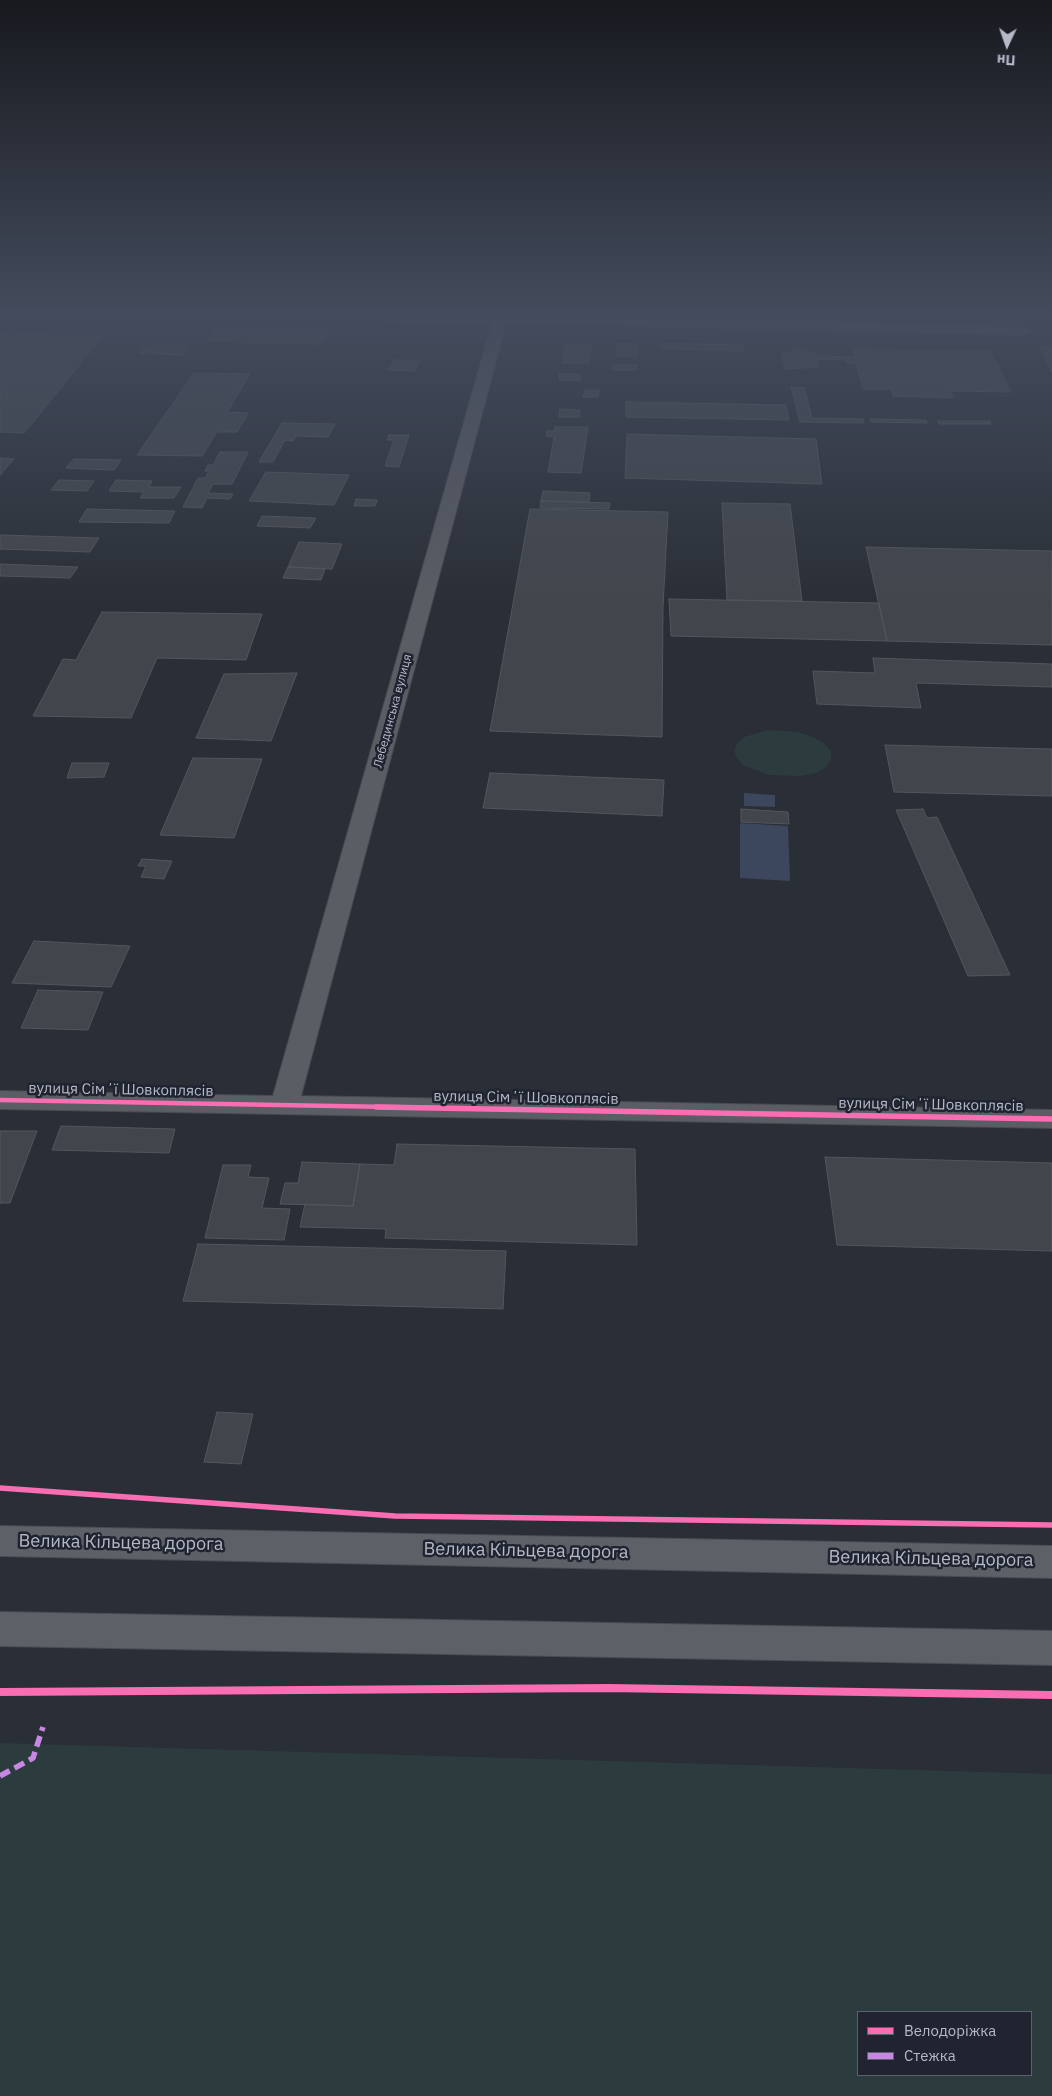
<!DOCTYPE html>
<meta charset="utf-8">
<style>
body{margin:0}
#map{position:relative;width:1052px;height:2096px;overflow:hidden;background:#2a2e36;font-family:"IBM Plex Sans",sans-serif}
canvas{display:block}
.legend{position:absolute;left:857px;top:2011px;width:175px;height:65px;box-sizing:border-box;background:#1f2430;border:1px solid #5b606c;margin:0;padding:6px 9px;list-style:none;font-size:15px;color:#b5bac6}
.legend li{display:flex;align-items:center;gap:10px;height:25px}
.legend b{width:25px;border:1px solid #5b606c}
.north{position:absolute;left:982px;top:20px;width:50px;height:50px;-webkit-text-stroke:4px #1f2430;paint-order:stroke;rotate:183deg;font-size:14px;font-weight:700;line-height:20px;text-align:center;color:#b5bac6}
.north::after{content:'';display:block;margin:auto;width:18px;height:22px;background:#b5bac6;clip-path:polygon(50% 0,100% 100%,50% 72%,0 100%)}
</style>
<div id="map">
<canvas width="1052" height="2096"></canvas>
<ul class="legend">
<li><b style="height:6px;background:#f96db3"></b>Велодоріжка</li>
<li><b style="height:6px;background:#c787e3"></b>Стежка</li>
</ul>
<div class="north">Пн</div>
</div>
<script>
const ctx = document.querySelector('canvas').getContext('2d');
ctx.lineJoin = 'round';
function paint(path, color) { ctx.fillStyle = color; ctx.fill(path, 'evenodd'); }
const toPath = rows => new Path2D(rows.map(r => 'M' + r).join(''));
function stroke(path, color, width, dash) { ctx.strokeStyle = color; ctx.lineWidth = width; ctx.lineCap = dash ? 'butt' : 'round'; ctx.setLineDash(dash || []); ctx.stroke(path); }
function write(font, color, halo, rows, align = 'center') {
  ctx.font = font + ' "IBM Plex Sans",sans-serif'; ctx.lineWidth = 5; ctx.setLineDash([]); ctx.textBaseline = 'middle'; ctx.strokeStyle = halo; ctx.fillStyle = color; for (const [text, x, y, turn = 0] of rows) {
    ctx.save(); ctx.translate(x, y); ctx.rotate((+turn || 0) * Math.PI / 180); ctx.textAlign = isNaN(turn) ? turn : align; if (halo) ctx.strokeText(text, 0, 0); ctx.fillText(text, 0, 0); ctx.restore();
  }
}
paint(toPath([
 [768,730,798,732,813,737,824,743,831,751,831,759,826,767,816,773,801,776,769,775,743,765,737,758,734,751,737,744,744,737],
 [0,1743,1052,1774,1052,2096,0,2096],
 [858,2012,1031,2012,1031,2075,858,2075]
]), '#2c3b3e');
paint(toPath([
 [744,793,775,795,775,807,744,806],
 [740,823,788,826,790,881,740,878]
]), '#3c475d');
const building = toPath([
 [215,329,328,331,321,344,206,341,215,329],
 [0,333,104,335,24,433,0,432,0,333],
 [617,343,637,344,637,356,616,356,617,343],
 [662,343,743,345,743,351,661,349,662,343],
 [565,344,592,344,589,364,562,363,565,344],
 [146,346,188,346,183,355,155,354,156,353,141,353,146,346],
 [1039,346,1052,346,1052,372,1039,346],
 [792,348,806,349,807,353,815,353,815,356,856,357,854,349,991,351,1011,392,950,391,953,398,893,396,891,389,863,389,856,363,847,363,847,360,816,359,818,367,785,369,782,353,793,353,792,348],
 [394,360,420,361,415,371,388,370,394,360],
 [613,365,637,365,636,370,613,370,613,365],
 [194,373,250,374,227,412,248,413,237,432,217,432,202,456,137,455,194,373],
 [559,374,580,374,580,381,559,380,559,374],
 [791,387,804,388,812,418,863,419,864,423,800,422,791,387],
 [585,390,599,390,598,397,583,397,585,390],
 [626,402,786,405,789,420,626,417,626,402],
 [560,409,580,410,579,417,559,417,560,409],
 [870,419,926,420,927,423,871,422,870,419],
 [938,421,990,421,991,424,939,424,938,421],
 [282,423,335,424,328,437,296,436,293,441,285,440,273,462,259,462,282,423],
 [555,427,588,427,581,473,548,472,554,437,546,436,547,431,554,431,555,427],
 [627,434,816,439,822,484,625,478,627,434],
 [389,435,409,435,399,467,385,466,394,440,387,440,389,435],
 [220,452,248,452,232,484,213,484,208,493,233,494,230,499,207,498,202,508,183,507,198,478,205,478,209,471,205,471,208,465,213,465,220,452],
 [0,458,14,459,0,475,0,458],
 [74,459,121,460,114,470,66,468,74,459],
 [266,472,349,475,334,505,249,501,266,472],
 [59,480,94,481,87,491,51,490,59,480],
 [116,480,152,481,149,487,181,487,174,498,140,498,144,492,109,491,116,480],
 [543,491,590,493,589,502,541,501,543,491],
 [356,499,377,500,375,506,354,506,356,499],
 [541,501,610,503,609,509,540,508,541,501],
 [722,503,790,504,802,601,727,600,722,503],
 [87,509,175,511,169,523,79,522,87,509],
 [530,509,668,512,663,607,662,737,490,731,530,509],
 [262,516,316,518,310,528,257,526,262,516],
 [0,535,99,538,90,552,0,549,0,535],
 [299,542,342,544,332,569,288,567,299,542],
 [866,547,1052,551,1052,645,887,641,866,547],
 [0,564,78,567,70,578,0,576,0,564],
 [288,567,325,569,321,580,283,578,288,567],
 [669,599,879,603,887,641,671,636,669,599],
 [102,612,262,614,246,660,157,658,131,718,33,716,63,659,76,660,102,612],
 [873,658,1052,664,1052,687,916,683,921,708,817,704,813,671,875,673,873,658],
 [297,673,271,741,196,738,224,674,297,673],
 [885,745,1052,749,1052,796,894,792,885,745],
 [193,758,262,759,234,838,160,835,193,758],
 [72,763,109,763,104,777,67,778,72,763],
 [490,773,664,780,662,816,483,808,490,773],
 [741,809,788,812,789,824,741,822,741,809],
 [923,809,927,818,937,817,1010,975,968,976,896,810,923,809],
 [142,859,172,861,164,879,141,877,146,866,138,866,142,859],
 [34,941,130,946,111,987,12,983,34,941],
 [38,990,103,992,88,1030,21,1028,38,990],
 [61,1126,175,1129,169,1153,52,1150,61,1126],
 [0,1131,37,1131,10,1203,0,1203,0,1131],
 [397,1144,635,1149,637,1245,385,1238,386,1229,300,1227,305,1204,353,1206,360,1164,394,1165,397,1144],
 [825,1157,1052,1163,1052,1251,837,1245,825,1157],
 [302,1162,360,1164,353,1206,280,1204,285,1183,298,1183,302,1162],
 [223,1165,251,1165,248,1177,269,1178,262,1208,290,1209,284,1240,205,1238,223,1165],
 [198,1244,506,1251,503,1309,183,1301,198,1244],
 [217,1412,253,1414,241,1464,204,1462,217,1412]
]);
paint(building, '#42464c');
stroke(building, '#52565d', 1);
const minor = toPath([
 [373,316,572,316,1024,327,1031,331,1024,335,506,323,301,1096,1052,1110,1052,1128,0,1109,0,1091,273,1096,492,323,379,320,373,316]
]);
const major = toPath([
 [0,1526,1052,1546,1052,1578,0,1556,0,1526],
 [0,1612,1052,1631,1052,1665,0,1646,0,1612]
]);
stroke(minor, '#47494f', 2);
stroke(major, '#484b53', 2);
paint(minor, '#5b5d64');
paint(major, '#5d6066');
stroke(toPath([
 [0,1776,33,1758,43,1727]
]), '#c787e3', 5.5, [11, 5.5]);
stroke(toPath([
 [0,1100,446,1108]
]), '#f96db3', 4.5);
stroke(toPath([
 [376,1107,1052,1119],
 [0,1488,395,1516,1052,1525]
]), '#f96db3', 5.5);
stroke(toPath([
 [0,1692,609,1688,1052,1695]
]), '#f96db3', 8);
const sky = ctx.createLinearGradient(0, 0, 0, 610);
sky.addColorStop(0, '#17191e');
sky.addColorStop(0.52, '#444c5d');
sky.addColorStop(1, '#444c5d00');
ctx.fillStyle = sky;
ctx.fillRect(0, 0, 1052, 610);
write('12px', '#b5bac6', '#1f2430', [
 ["Лебединська вулиця",393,711,-75]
]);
write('15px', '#b5bac6', '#1f2430', [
 ["вулиця Сімʼї Шовкоплясів",121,1090,1],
 ["вулиця Сімʼї Шовкоплясів",526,1098,1],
 ["вулиця Сімʼї Шовкоплясів",931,1105,1]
]);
write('18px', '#b5bac6', '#1f2430', [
 ["Велика Кільцева дорога",121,1543,1],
 ["Велика Кільцева дорога",526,1551,1],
 ["Велика Кільцева дорога",931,1559,1]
]);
</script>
